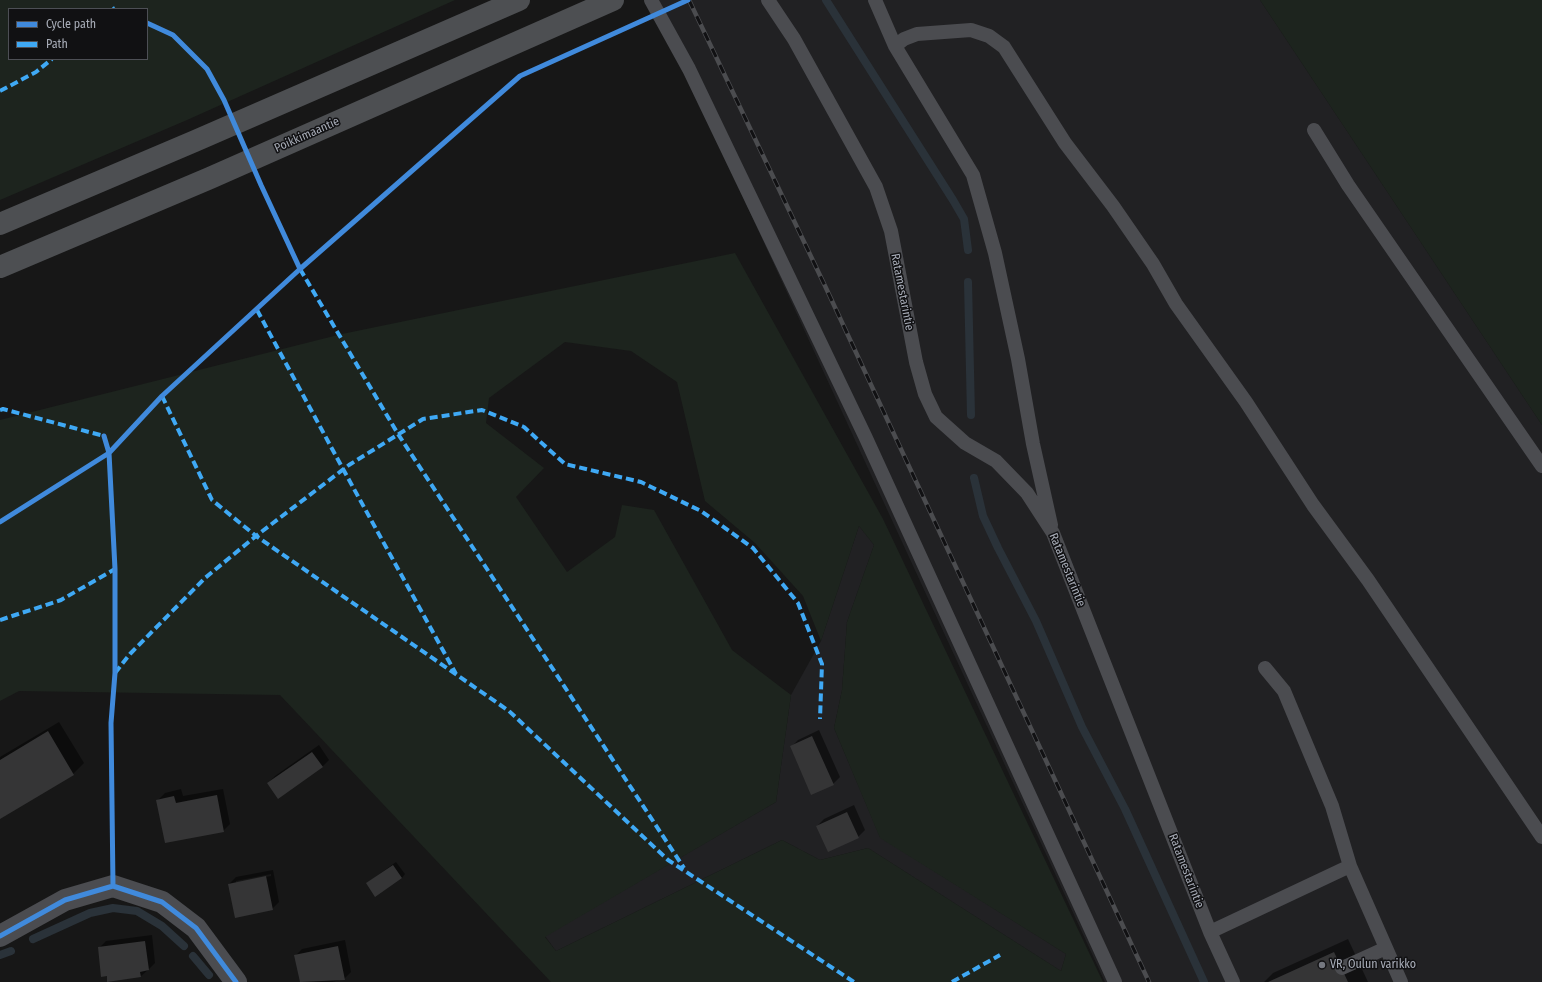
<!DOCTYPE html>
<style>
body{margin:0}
#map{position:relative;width:1542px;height:982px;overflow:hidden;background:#171717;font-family:"Fira Sans Condensed",sans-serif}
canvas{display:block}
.legend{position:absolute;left:8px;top:8px;width:140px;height:52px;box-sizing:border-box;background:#111113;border:1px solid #4d4f55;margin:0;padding:5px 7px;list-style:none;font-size:12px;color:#a8adb8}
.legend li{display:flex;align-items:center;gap:8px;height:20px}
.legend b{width:20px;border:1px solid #4d4f55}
</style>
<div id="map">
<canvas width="1542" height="982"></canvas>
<ul class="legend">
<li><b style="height:5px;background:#408adc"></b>Cycle path</li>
<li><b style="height:5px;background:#3fa9f5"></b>Path</li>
</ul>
</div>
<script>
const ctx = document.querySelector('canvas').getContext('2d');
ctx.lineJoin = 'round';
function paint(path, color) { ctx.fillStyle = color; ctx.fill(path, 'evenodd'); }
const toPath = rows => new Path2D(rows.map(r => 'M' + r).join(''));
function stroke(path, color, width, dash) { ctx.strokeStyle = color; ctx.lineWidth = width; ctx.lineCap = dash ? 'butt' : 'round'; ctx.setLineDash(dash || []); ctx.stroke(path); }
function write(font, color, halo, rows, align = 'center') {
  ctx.font = font + ' "Fira Sans Condensed",sans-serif'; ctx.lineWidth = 3; ctx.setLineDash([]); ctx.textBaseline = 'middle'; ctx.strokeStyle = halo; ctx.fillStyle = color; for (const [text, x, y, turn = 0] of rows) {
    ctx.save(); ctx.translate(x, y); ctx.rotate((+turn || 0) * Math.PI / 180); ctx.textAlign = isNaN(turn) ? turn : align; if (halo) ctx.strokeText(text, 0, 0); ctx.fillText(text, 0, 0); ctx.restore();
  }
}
paint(toPath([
 [652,0,1260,0,1542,425,1542,982,1105,982],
 [859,526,874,545,847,622,842,690,834,728,880,837,1066,954,1061,971,868,848,820,860,782,840,556,951,545,936,776,802,791,695,821,641]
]), '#212123');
paint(toPath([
 [0,0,455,0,187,120,0,200],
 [9,9,147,9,147,59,9,59],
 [1260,0,1542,0,1542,425],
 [735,253,883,519,1103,982,551,982,280,695,19,691,0,701,0,420,342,334],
 [565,342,631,351,677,382,705,501,755,543,803,596,821,641,859,526,874,545,847,622,842,690,834,728,880,838,1066,954,1061,971,868,848,820,860,782,840,556,951,545,937,776,802,791,695,732,650,654,510,622,505,615,537,567,572,516,497,544,468,486,423,489,398]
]), '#1d241e');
paint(toPath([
 [59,722,84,763,73,774,0,818,0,757],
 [819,730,840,777,833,784,791,747,798,740],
 [319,745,329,760,322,767,268,783,275,776],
 [181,789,183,796,223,789,230,824,223,831,158,800,165,793],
 [854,805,865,830,858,837,817,826,824,819],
 [396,862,405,874,402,878,367,883],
 [273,870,279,902,272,909,229,884,236,877],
 [271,874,271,876,236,883,236,881],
 [152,935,155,963,148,970,141,976,107,975,99,948,106,941],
 [1348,939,1368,982,1264,982,1273,973],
 [345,940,351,972,344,979,332,982,301,982,295,956,302,949]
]), '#0007');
stroke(toPath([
 [826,0,953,200,964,219,968,250],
 [968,282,971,415],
 [974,478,983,516,998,548,1036,621,1082,727,1125,809,1204,982],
 [33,939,90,913,113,908,137,911,162,926,184,946],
 [0,955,11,951],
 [193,956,209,975]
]), '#2a3239', 8);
paint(toPath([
 [48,731,74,775,0,819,0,760],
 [812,736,834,785,811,795,790,746],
 [312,752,323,767,278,799,267,783],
 [217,795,224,832,165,843,156,800,174,796,176,803],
 [847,812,859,838,828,852,816,826],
 [393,865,402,878,375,897,366,883],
 [266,876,273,910,235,918,228,884],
 [145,941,149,970,140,972,141,977,107,982,107,976,101,977,98,947],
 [338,946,345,980,300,982,294,955],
 [1334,952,1348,982,1268,982]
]), '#353536');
stroke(toPath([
 [651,0,689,69,865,436,1115,982],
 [768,0,794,39,876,187,891,231,916,362,925,394,936,417,965,443,996,461,1027,493,1053,533,1210,932,1233,982],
 [875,0,895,46,973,175,995,253,1018,359,1033,444,1051,525],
 [895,46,904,39,917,34,971,30,989,36,1004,47,1065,143,1113,206,1153,264,1176,304,1246,402,1313,505,1368,580,1542,837],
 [1314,130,1348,185,1542,466],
 [1265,668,1284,691,1332,806,1350,866,1401,982],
 [1210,932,1350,866],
 [1342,968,1386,948]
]), '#4b4c50', 14);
stroke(toPath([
 [0,936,65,900,113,886,162,902,196,928,236,982]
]), '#4b4c50', 22);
stroke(toPath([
 [0,224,195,141,519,0],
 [0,267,210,178,613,0]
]), '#4d4f52', 22);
const rail = toPath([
 [689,0,826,288,1149,982]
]);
stroke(rail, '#4b4c4f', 4.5);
stroke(rail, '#111113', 3, [9]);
stroke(toPath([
 [113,9,115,8],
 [0,91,36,72,52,59],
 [300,269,398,434,684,868],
 [257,310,343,469,456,674],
 [162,396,212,500,256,536,509,711,668,860,854,982],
 [0,410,3,409,104,436],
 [0,620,61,600,115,569],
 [115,673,130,654,205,578,256,536,349,465,423,419,482,410,524,427,565,464,641,482,701,511,753,548,798,603,822,664,820,719],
 [952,982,1000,955]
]), '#3fa9f5', 4, [8, 4]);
stroke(toPath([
 [147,23,173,35,207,69,224,100,261,185,300,269],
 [104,436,109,453,115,569,115,673,111,723,113,886],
 [0,522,109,453,162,396,300,269,520,76,688,0],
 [113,886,162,902,196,928,236,982],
 [0,936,65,900,113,886]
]), '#408adc', 5);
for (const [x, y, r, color] of [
 [1322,965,4,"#757880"]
]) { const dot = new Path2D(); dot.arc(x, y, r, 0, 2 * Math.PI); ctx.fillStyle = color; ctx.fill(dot); stroke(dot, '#111113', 1.5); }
write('12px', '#a8adb8', '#111113', [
 ["Poikkimaantie",307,135,-24],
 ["Ratamestarintie",902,292,79],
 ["Ratamestarintie",1067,570,68],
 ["Ratamestarintie",1186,871,69]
]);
write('12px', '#a8adb8', '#111113', [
 ["VR, Oulun varikko",1330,965]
], 'left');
</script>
